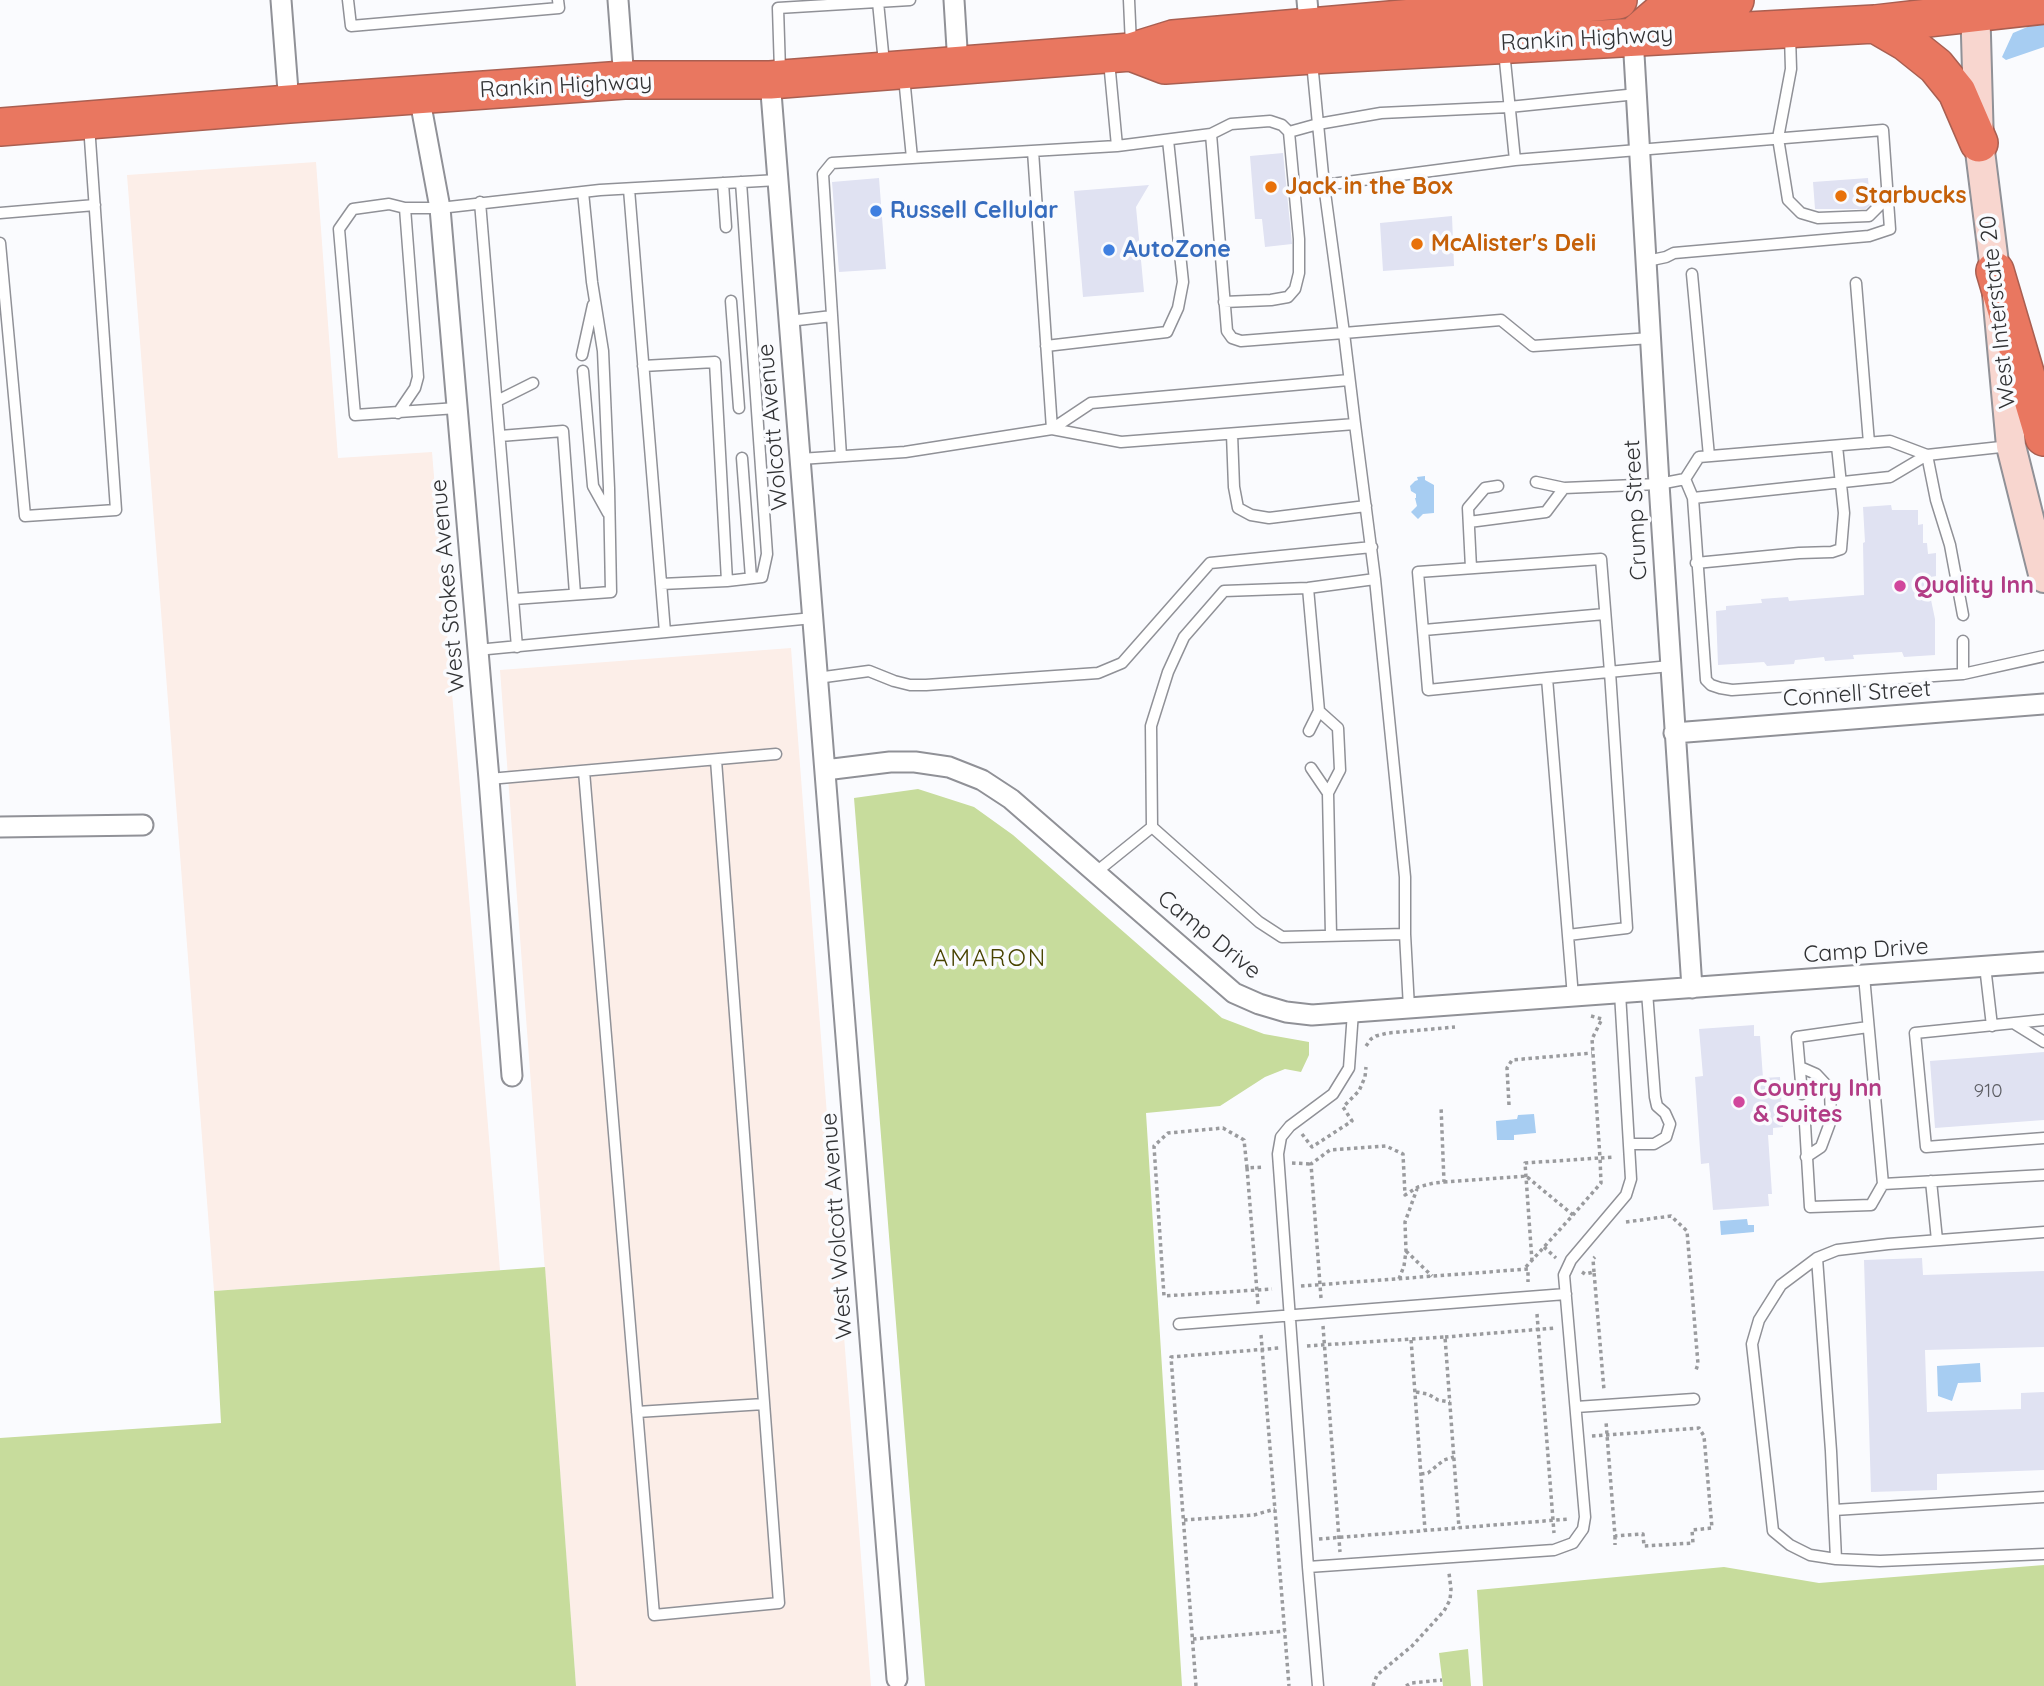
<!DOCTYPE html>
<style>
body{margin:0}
canvas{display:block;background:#fafbfe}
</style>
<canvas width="2044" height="1686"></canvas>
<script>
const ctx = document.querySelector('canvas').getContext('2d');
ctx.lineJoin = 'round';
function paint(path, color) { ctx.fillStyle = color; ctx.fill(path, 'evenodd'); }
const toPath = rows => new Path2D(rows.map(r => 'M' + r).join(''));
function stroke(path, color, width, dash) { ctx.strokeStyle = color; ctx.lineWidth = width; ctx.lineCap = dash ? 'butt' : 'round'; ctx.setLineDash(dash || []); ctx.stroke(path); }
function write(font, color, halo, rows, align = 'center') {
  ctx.font = font + ' Quicksand,sans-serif'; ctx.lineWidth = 7; ctx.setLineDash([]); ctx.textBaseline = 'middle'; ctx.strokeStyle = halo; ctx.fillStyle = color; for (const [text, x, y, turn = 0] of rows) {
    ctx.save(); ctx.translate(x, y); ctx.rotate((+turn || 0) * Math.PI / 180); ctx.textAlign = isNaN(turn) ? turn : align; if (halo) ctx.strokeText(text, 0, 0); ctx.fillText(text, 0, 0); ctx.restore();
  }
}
paint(toPath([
 [316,162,338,458,432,452,500,1270,214,1291,127,175],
 [791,648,871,1686,576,1686,500,670]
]), '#fceee8');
paint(toPath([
 [918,789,974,807,1013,835,1222,1018,1264,1034,1309,1042,1309,1055,1301,1072,1285,1069,1265,1077,1220,1106,1146,1113,1182,1686,925,1686,854,798],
 [545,1267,576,1686,0,1686,0,1438,221,1423,214,1291],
 [2044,1565,2044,1686,1483,1686,1477,1590,1724,1567,1819,1583],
 [1468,1649,1471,1686,1443,1686,1439,1653]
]), '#c7dc9c');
paint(toPath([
 [2044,22,2044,47,2006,60,2002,57,2013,33,2037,23],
 [1425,476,1425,480,1434,485,1434,513,1423,514,1418,519,1411,512,1417,506,1415,498,1416,498,1416,494,1411,491,1410,486,1415,481,1418,480,1417,477],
 [1534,1114,1536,1133,1514,1135,1514,1140,1497,1140,1496,1121,1517,1119,1518,1115],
 [1747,1219,1748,1225,1754,1225,1754,1232,1721,1235,1720,1221],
 [1980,1363,1981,1382,1958,1383,1952,1401,1938,1396,1937,1366]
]), '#a7cdf2');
paint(toPath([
 [1283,153,1292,244,1265,247,1262,219,1255,219,1250,156],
 [879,178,886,269,839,272,832,182],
 [1868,178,1870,205,1866,209,1815,209,1813,182],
 [1149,185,1136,207,1144,292,1083,297,1074,191],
 [1452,216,1454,266,1383,271,1380,223],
 [1891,505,1892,510,1918,510,1918,525,1923,524,1923,543,1927,543,1928,554,1936,553,1936,576,1929,579,1932,594,1930,595,1935,619,1935,655,1904,657,1902,652,1853,655,1854,659,1825,661,1824,657,1795,660,1794,664,1767,666,1764,662,1718,665,1716,611,1726,610,1726,606,1762,603,1761,599,1788,597,1789,601,1864,595,1863,543,1865,542,1863,507],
 [1754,1025,1754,1036,1760,1036,1763,1078,1780,1077,1783,1127,1773,1128,1773,1135,1768,1135,1772,1194,1768,1194,1769,1206,1713,1210,1709,1163,1701,1164,1695,1077,1703,1076,1699,1029],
 [2044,1052,2044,1120,1935,1128,1930,1061],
 [1922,1258,1923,1275,2044,1271,2044,1347,1925,1350,1927,1412,2021,1409,2021,1393,2044,1392,2044,1470,1937,1474,1937,1490,1871,1492,1864,1260]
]), '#e0e2f2');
const lane = toPath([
 [348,0,351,26,559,8,558,0],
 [1129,0,1131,45],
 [878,2,884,63],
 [1790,36,1791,69,1778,138,1788,200,1801,213,1818,218,1869,216,1888,197],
 [1504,51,1515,160],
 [1109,61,1117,146,1211,134,1231,124,1270,121,1282,125,1289,132,1318,124,1312,62],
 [780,71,778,8,910,0],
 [904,77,912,158,1117,146],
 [1637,94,1509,107,1381,113,1318,124,1324,185,1344,333,1501,320,1533,346,1651,338],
 [723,183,726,227],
 [1324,185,1515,160,1883,130,1890,229,1869,236,1674,253,1666,257,1647,261],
 [629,189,665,632],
 [480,202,517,647],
 [0,213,95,205],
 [0,243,25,516,116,510,89,125],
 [1692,274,1709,456],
 [1856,283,1869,443],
 [731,301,739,408],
 [1224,302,1271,300,1288,297,1295,289,1299,273,1299,239,1289,132],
 [789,321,832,316],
 [1046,346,1167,332,1178,308,1183,282,1168,140],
 [582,355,593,305],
 [643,366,715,362,727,581,661,584],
 [583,371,593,486,608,513],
 [497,401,533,383],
 [457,408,355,415,339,229,353,209,389,204,405,208,440,208,600,190,778,180],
 [398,413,415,388,418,377,405,208],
 [1355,424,1375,579],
 [1052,429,1121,442,1355,424,1344,333,1241,341,1232,338,1227,331,1211,134],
 [1052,429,1091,403,1349,380],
 [1232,434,1234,487,1238,508,1251,515,1269,518,1366,506],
 [500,436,563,431,575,594],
 [841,456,823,174,832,163,912,158],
 [742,458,751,578],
 [800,459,905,452,1052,429,1033,151],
 [1685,479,1693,498,1890,477,1927,455,1936,500,1950,545,1963,615],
 [1536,482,1564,488,1659,484,1685,479,1699,457,1890,441,1927,455,2010,446],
 [1693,498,1706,680,1711,685,1720,688,1732,690,1963,674,2044,656],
 [1469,522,1546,512,1564,488],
 [1696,563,1799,553,1832,552,1841,549,1844,513,1837,446],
 [1471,568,1468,508,1485,488,1498,486],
 [727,581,762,577,767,554,741,182],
 [1308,588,1319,711,1338,728,1340,770,1328,793,1331,935],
 [514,599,611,592,609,488,603,351,592,282,583,192],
 [1424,630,1605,614],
 [1963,641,1963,674],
 [477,650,813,618],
 [817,678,869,671,894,681,910,685,926,685,1098,673,1122,663,1210,563,1372,547],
 [1547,678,1428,690,1418,572,1601,559,1610,672,1627,928,1568,935],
 [1309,731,1319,711],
 [1311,768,1328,793],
 [584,771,654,1615,779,1603,716,760],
 [489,779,776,754],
 [1152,827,1151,726,1168,672,1184,637,1224,591,1308,588,1375,579,1405,877,1405,934],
 [1095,873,1152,827,1259,922,1282,937,1405,934,1409,1008],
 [1985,966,1992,1026],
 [1864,976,1883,1184,2044,1175],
 [1573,997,1547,678,1670,666],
 [1353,1012,1349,1068,1333,1094,1290,1126,1281,1137,1278,1154,1308,1567,1554,1550,1573,1543,1583,1529,1585,1517,1564,1275,1571,1260,1626,1195,1631,1179,1620,993],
 [2044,1020,1915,1033,1926,1147,2044,1138],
 [2015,1024,2044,1042],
 [1800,1067,1816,1074,1830,1089,1831,1120,1821,1147,1806,1157],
 [1802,1094,1797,1037,1868,1027],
 [1805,1124,1810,1207,1871,1205,1883,1184],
 [1629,1144,1654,1144,1666,1137,1670,1124,1665,1113,1657,1106,1655,1097,1647,992],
 [1931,1181,1937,1240],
 [2044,1232,1888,1244,1837,1250,1817,1258,1831,1451,1836,1559,1880,1561,2044,1554],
 [1817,1258,1781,1285,1759,1320,1752,1344,1773,1531,1790,1545,1810,1555,1836,1559],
 [1179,1324,1566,1294],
 [1576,1407,1694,1399],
 [637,1412,764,1404],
 [1834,1510,2044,1497],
 [1308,1567,1318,1686]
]);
const street = toPath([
 [281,0,289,104],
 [618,0,624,80],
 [954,0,958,65],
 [1307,0,1310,34],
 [1633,37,1659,484,1692,988],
 [770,80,897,1679],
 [419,95,440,208,489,779,512,1076],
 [1674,733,2044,704],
 [825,770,890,762,915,762,949,767,982,780,1011,799,1234,993,1259,1004,1286,1012,1312,1015,2044,962],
 [0,827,143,825]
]);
const secondary = toPath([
 [1975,0,1979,143,1995,271,2011,446,2044,578]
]);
const highway = toPath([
 [1875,24,1906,42,1936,66,1957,92,1979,143],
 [1633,37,1669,6,1735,0],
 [1131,52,1165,65,1312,55,1875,24,2044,5],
 [0,127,289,104,624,80,770,80,1131,52,1173,39,1618,0],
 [1995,271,2044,437]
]);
stroke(lane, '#909197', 13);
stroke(street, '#909197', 23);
stroke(secondary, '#909197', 32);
stroke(highway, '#a95f51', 40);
stroke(toPath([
 [1591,1016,1602,1019,1592,1039,1600,1158,1614,1157],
 [1366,1046,1371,1039,1376,1036,1388,1033,1455,1027],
 [1509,1105,1507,1068,1512,1060,1592,1053],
 [1302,1134,1312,1147,1352,1121,1343,1107,1359,1091,1365,1077,1366,1067],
 [1292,1163,1311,1164],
 [1247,1168,1244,1140,1223,1128,1168,1133,1154,1146,1164,1296,1272,1289],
 [1444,1182,1526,1176,1573,1215,1525,1268],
 [1626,1222,1671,1216,1687,1231,1698,1364,1696,1370],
 [1544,1247,1556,1258],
 [1406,1251,1432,1276],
 [1532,1261,1525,1163,1600,1158,1601,1183,1573,1215],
 [1582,1272,1585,1274,1594,1272,1604,1390],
 [1594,1272,1593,1259,1595,1257],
 [1399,1279,1404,1266,1406,1251,1405,1222,1417,1189],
 [1301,1286,1528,1269,1528,1282],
 [1321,1298,1311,1164,1330,1150,1386,1146,1403,1154,1405,1195,1418,1187,1434,1183,1444,1182,1441,1106],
 [1258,1304,1247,1168,1264,1167],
 [1537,1314,1554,1533],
 [1323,1326,1340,1552],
 [1261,1335,1289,1686],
 [1445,1337,1555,1328],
 [1412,1339,1445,1337,1459,1528],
 [1307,1346,1411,1339,1425,1530],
 [1416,1392,1428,1394,1438,1400,1450,1402],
 [1592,1436,1607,1435,1699,1428,1704,1436,1712,1528,1692,1530,1693,1543,1644,1546,1643,1534,1615,1536,1607,1435,1606,1421],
 [1421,1474,1428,1473,1444,1460,1454,1457],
 [1184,1520,1254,1515,1275,1509],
 [1615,1536,1615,1545],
 [1319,1539,1569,1519],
 [1193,1639,1285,1631],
 [1196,1686,1171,1357,1279,1348],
 [1373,1686,1377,1675,1412,1646,1444,1611,1450,1600,1451,1589,1449,1573],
 [1406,1686,1411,1683,1442,1680]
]), '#9a9b9e', 3.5, [3.5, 3.5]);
stroke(lane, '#fff', 10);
stroke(street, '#fff', 19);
stroke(secondary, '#f8d6cf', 28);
stroke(highway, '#e97760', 37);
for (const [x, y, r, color] of [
 [1271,187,7,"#e8710a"],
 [1841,196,7,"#e8710a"],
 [876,211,7,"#3f7fe0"],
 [1417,244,7,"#e8710a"],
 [1109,250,7,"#3f7fe0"],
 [1900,586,7,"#d1479c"],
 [1739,1102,7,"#d1479c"]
]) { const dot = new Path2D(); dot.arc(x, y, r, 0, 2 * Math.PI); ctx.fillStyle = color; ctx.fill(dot); stroke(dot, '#fafbfe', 2.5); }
write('19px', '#5d5e64', null, [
 ["910",1988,1091]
]);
write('23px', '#313234', '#fafbfe', [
 ["Rankin Highway",1587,39,-3],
 ["Rankin Highway",566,86,-3],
 ["West Interstate 20",1998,312,-96],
 ["Wolcott Avenue",773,427,-95],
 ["Crump Street",1636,510,-93],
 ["West Stokes Avenue",448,586,-95],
 ["Connell Street",1857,694,-4],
 ["Camp Drive",1209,935,39],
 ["Camp Drive",1866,951,-4],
 ["West Wolcott Avenue",837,1226,-94]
]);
write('bold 23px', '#c56008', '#fafbfe', [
 ["Jack in the Box",1285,187],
 ["Starbucks",1855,196],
 ["McAlister's Deli",1431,244]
], 'left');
write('bold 23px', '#366cbe', '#fafbfe', [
 ["Russell Cellular",890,211],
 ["AutoZone",1123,250]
], 'left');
write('bold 23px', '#b23c85', '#fafbfe', [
 ["Quality Inn",1914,586],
 ["Country Inn",1753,1089],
 ["& Suites",1753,1115]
], 'left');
ctx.letterSpacing = '2px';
write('24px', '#484300', '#fafbfe', [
 ["AMARON",990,959]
]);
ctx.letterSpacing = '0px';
</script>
